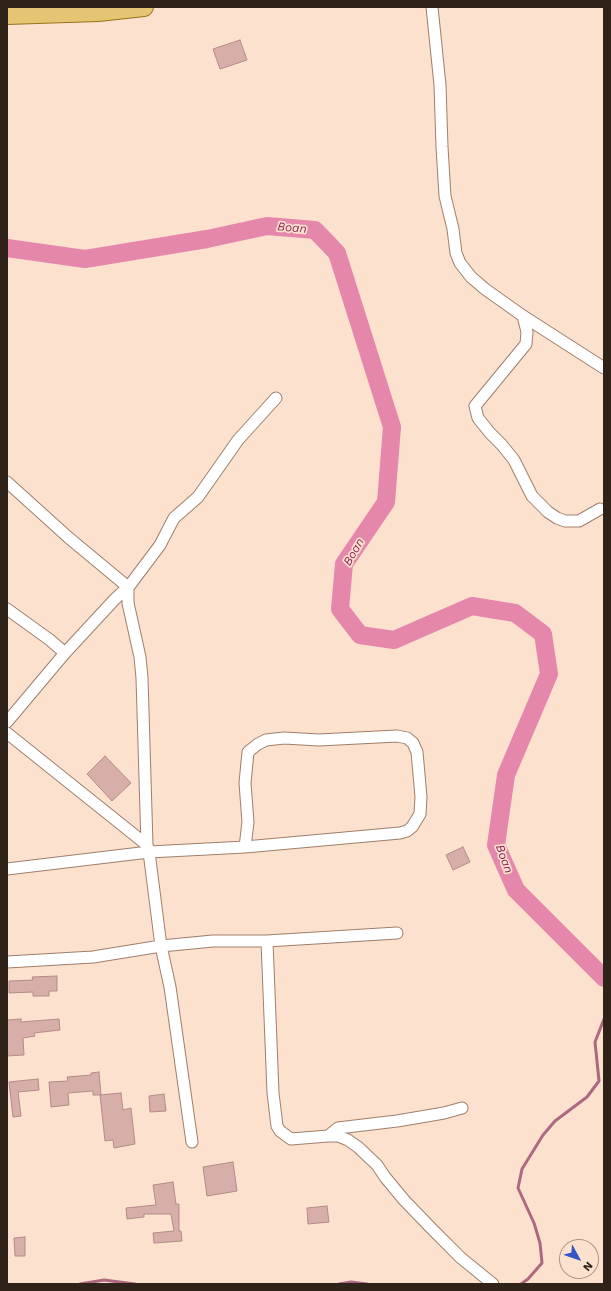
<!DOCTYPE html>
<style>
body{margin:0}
#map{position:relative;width:611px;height:1291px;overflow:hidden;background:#fde1cf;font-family:"Work Sans",sans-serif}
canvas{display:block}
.frame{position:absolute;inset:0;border:8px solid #2e2219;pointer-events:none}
.north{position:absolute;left:559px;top:1239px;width:40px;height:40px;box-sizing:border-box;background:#fde1cf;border:1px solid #aa9586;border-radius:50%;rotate:130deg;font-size:11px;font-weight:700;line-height:16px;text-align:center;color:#2e2219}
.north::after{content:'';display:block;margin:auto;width:14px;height:18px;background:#3455c6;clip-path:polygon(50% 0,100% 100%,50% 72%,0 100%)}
</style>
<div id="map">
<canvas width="611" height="1291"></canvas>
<div class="frame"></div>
<div class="north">N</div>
</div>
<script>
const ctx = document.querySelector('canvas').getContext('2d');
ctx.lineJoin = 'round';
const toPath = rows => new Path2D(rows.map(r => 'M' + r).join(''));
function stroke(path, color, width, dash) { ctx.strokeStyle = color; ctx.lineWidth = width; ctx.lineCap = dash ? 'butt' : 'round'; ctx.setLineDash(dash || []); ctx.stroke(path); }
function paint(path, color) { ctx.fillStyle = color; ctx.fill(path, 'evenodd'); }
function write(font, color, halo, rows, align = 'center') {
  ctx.font = font + ' "Work Sans",sans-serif'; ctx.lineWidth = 3.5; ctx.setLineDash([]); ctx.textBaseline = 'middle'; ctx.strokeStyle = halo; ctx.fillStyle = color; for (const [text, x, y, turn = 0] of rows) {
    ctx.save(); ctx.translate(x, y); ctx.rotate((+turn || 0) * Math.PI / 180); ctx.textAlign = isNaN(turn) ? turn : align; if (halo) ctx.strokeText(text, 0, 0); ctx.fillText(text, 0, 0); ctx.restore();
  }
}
stroke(toPath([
 [80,1284,104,1280,135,1284],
 [339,1284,351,1282,367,1284],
 [521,1284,528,1279,542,1263,540,1243,534,1223,518,1188,522,1169,543,1135,555,1121,587,1097,599,1081,595,1042,604,1019]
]), '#ad697f', 3);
stroke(toPath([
 [7,248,85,259,207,239,267,226,315,230,337,253,392,427,386,502,344,564,340,609,360,635,394,640,472,606,515,613,543,634,549,674,506,775,496,845,516,890,604,978]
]), '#e487ab', 18);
const building = toPath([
 [240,40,247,60,220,69,213,49,240,40],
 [105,756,131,783,112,801,87,774,105,756],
 [463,847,470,862,453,870,446,855,463,847],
 [57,976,57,991,49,991,49,996,33,996,33,992,9,993,9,981,33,980,32,977,57,976],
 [21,1019,21,1022,59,1019,60,1030,34,1033,35,1036,23,1038,24,1055,7,1056,7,1020,21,1019],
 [99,1072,101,1095,93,1095,93,1091,68,1093,69,1105,51,1107,49,1082,68,1081,67,1077,91,1075,91,1073,99,1072],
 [38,1079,39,1090,18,1092,21,1116,13,1117,9,1082,38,1079],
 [121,1093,123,1110,131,1108,135,1144,114,1148,113,1140,105,1141,100,1095,121,1093],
 [164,1094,166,1111,150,1112,149,1096,164,1094],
 [233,1162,237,1191,207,1196,203,1167,233,1162],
 [173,1182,176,1204,179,1204,179,1231,181,1231,182,1241,154,1243,153,1233,174,1231,171,1214,144,1214,144,1217,127,1219,126,1208,156,1205,153,1185,173,1182],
 [327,1206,329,1222,308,1224,307,1208,327,1206],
 [25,1237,25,1256,15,1256,14,1238,25,1237]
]);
paint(building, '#d7aea9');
stroke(building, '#b38b87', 1);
const minor = toPath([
 [432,7,440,85,442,147,445,196,453,229,456,253,460,263,471,277,485,289,523,316,604,368],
 [523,316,527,332,526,344,475,406,478,418,490,433,502,445,514,460,532,496,548,512,557,518,565,521,579,521,600,509],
 [7,482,69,538,128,587,128,603,140,657,142,678,147,845,149,852,161,946,170,987,192,1142],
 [7,609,50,640,65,653,7,722],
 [65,653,115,599,130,585,160,545,174,518,198,497,238,440,276,398],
 [7,733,147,845],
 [7,869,149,852,245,847,400,833,407,831,412,827,420,814,421,797,417,752,413,743,407,738,397,736,319,740,284,738,266,740,258,744,248,752,245,783,248,822,245,847],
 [267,941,273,1093,277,1126,280,1131,291,1139,328,1136,338,1136,348,1140,358,1147,377,1165,385,1177,404,1200,432,1229,461,1258,493,1284],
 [7,962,93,957,161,946,213,941,267,941,397,933],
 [328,1136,338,1128,397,1121,444,1113,462,1108]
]);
const primary = toPath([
 [7,15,98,12,144,7]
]);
stroke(minor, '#9e7f6a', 13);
stroke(primary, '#987318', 20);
stroke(minor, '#fff', 11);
stroke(primary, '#e3c574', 18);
write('italic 12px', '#8e2156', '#fde1cf', [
 ["Boan",292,228,5],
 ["Boan",354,552,-60],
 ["Boan",504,859,70]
]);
</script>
